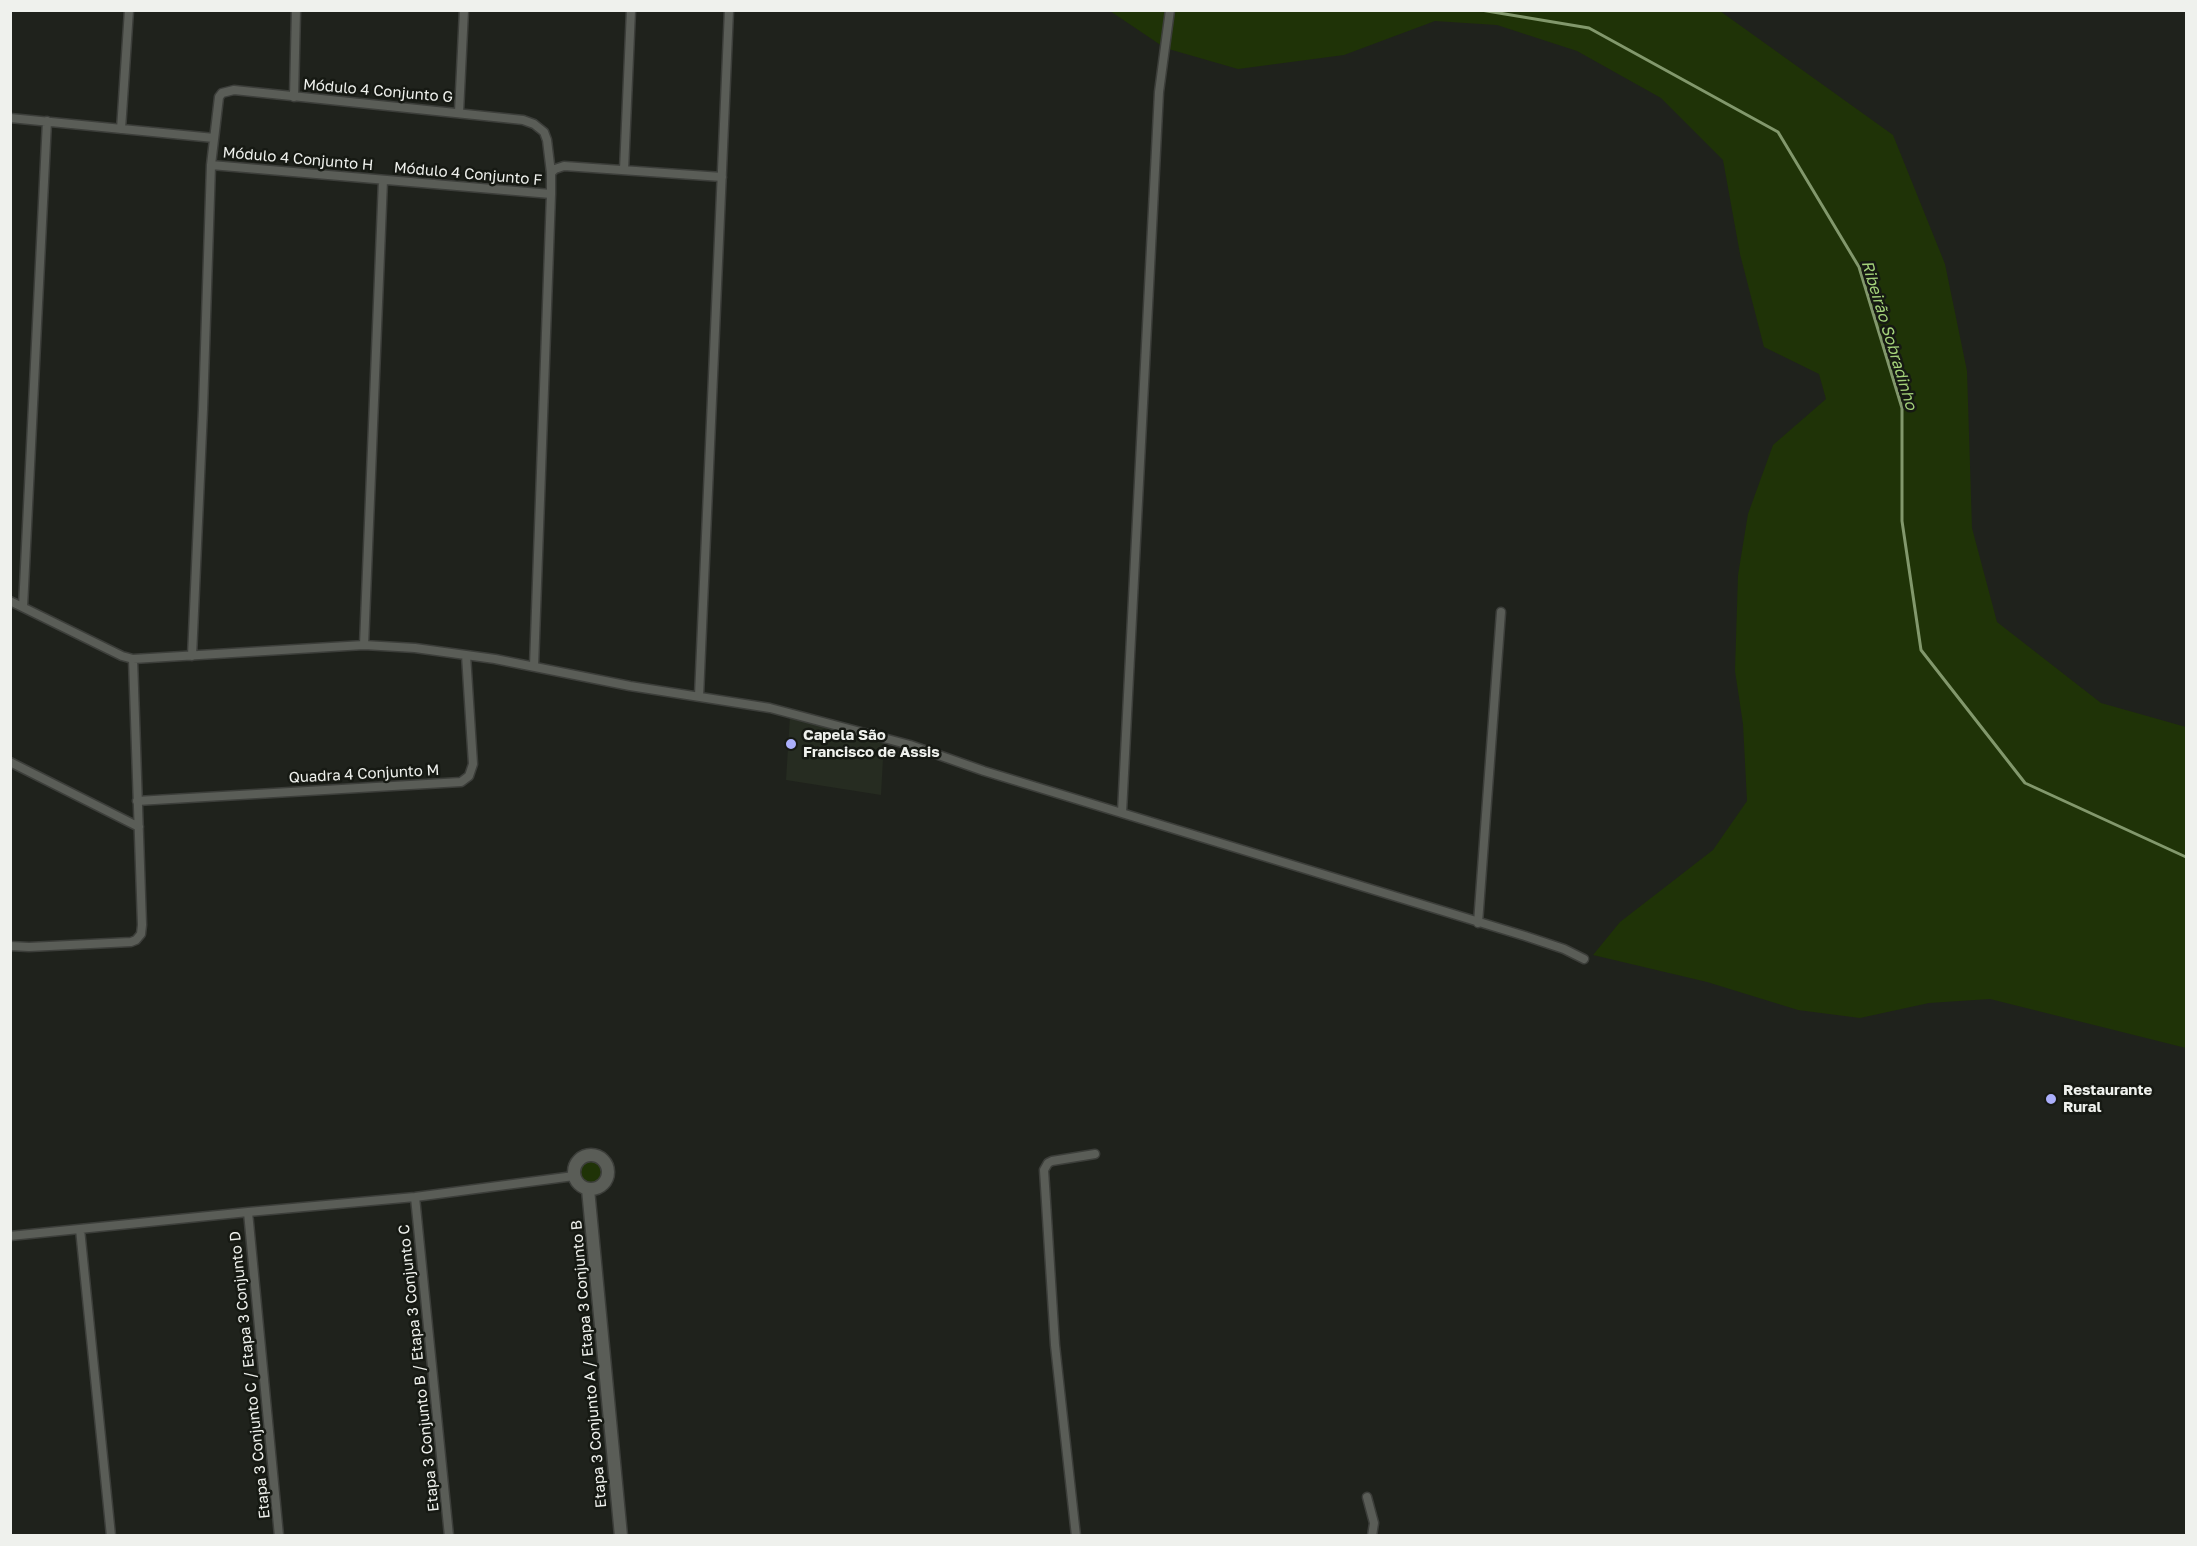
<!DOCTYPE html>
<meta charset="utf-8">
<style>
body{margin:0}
#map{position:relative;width:2197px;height:1546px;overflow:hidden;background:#1f221c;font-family:"Golos Text",sans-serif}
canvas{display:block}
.frame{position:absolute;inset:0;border:12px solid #eff1ed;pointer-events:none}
</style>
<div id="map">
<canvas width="2197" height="1546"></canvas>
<div class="frame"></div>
</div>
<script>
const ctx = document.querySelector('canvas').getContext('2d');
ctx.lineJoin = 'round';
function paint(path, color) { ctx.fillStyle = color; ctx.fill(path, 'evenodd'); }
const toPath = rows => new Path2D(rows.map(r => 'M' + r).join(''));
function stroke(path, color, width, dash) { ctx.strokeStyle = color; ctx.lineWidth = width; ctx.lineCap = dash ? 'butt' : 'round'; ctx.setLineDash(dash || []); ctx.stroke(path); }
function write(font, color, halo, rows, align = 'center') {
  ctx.font = font + ' "Golos Text",sans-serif'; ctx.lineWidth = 5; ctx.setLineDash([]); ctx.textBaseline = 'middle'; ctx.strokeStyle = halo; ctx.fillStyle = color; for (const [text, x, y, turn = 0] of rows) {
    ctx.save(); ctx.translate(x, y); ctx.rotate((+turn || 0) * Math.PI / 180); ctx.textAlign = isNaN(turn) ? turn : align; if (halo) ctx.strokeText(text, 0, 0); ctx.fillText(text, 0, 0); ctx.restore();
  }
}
paint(toPath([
 [790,716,884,741,881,795,786,780]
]), '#262c21');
paint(toPath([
 [1110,11,1720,11,1893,135,1945,264,1967,371,1972,528,1997,622,2101,703,2186,727,2186,1048,1990,999,1929,1003,1860,1018,1798,1010,1707,982,1593,955,1620,922,1713,850,1747,801,1743,724,1735,671,1738,575,1748,514,1773,445,1826,399,1819,374,1764,347,1740,254,1723,160,1661,98,1577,51,1497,25,1435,21,1344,55,1238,69,1165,48],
 '577 1172a14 14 0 1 1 28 0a14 14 0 1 1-28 0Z'
]), '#1f3307');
stroke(toPath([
 [1481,10,1589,28,1778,132,1859,267,1902,408,1902,521,1921,650,2025,783,2186,857]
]), '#82986c', 3);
const street = toPath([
 [294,97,296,10],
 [459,112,464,10],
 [10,118,214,138],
 [121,129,129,10],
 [211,165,551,194],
 [624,170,631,10],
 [551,173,555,169,564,166,722,177],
 [10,601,122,656,133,659,364,645,415,648,495,659,630,686,770,708,910,745,984,771,1525,936,1564,949,1584,959],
 [23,607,47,121],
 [364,645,383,180],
 [192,656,203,409,211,165,219,97,222,93,234,90,523,120,534,124,544,132,547,140,551,173,551,194,534,666],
 [699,696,729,10],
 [10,762,139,827],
 [137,801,461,782,469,776,473,764,466,655],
 [1122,812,1159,92,1170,10],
 [1478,923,1501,612],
 [10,946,29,947,131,942,136,940,141,934,142,925,133,659],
 [415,1197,449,1536],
 [248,1212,279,1536],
 [80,1229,111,1536],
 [10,1236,248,1212,415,1197,574,1176],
 [1367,1497,1374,1523,1372,1536],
 [1076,1536,1055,1345,1044,1170,1048,1163,1052,1161,1095,1154]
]);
const secondary = toPath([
 '574 1172a17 17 0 1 1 34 0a17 17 0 1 1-34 0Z',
 [588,1189,621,1536]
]);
stroke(street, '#3c3e3a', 11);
stroke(secondary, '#3c3e3a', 15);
stroke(street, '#5a5d57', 8);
stroke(secondary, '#5a5d57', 12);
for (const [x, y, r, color] of [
 [791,744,6,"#abaffb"],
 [2051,1099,6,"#abaffb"]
]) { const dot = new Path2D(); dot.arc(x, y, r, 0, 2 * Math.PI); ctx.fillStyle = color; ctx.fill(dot); stroke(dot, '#161913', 2); }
write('15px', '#eff1ed', '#161913', [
 ["Módulo 4 Conjunto G",378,91,5],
 ["Módulo 4 Conjunto H",298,159,5],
 ["Módulo 4 Conjunto F",468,174,5],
 ["Quadra 4 Conjunto M",364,774,-3],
 ["Etapa 3 Conjunto A / Etapa 3 Conjunto B",589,1364,-95],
 ["Etapa 3 Conjunto B / Etapa 3 Conjunto C",419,1368,-96],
 ["Etapa 3 Conjunto C / Etapa 3 Conjunto D",250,1375,-96]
]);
write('bold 15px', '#eff1ed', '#161913', [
 ["Capela São",803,735],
 ["Francisco de Assis",803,752],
 ["Restaurante",2063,1090],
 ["Rural",2063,1107]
], 'left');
write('italic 16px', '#a4d27a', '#161913', [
 ["Ribeirão Sobradinho",1889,335,73]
]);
</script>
